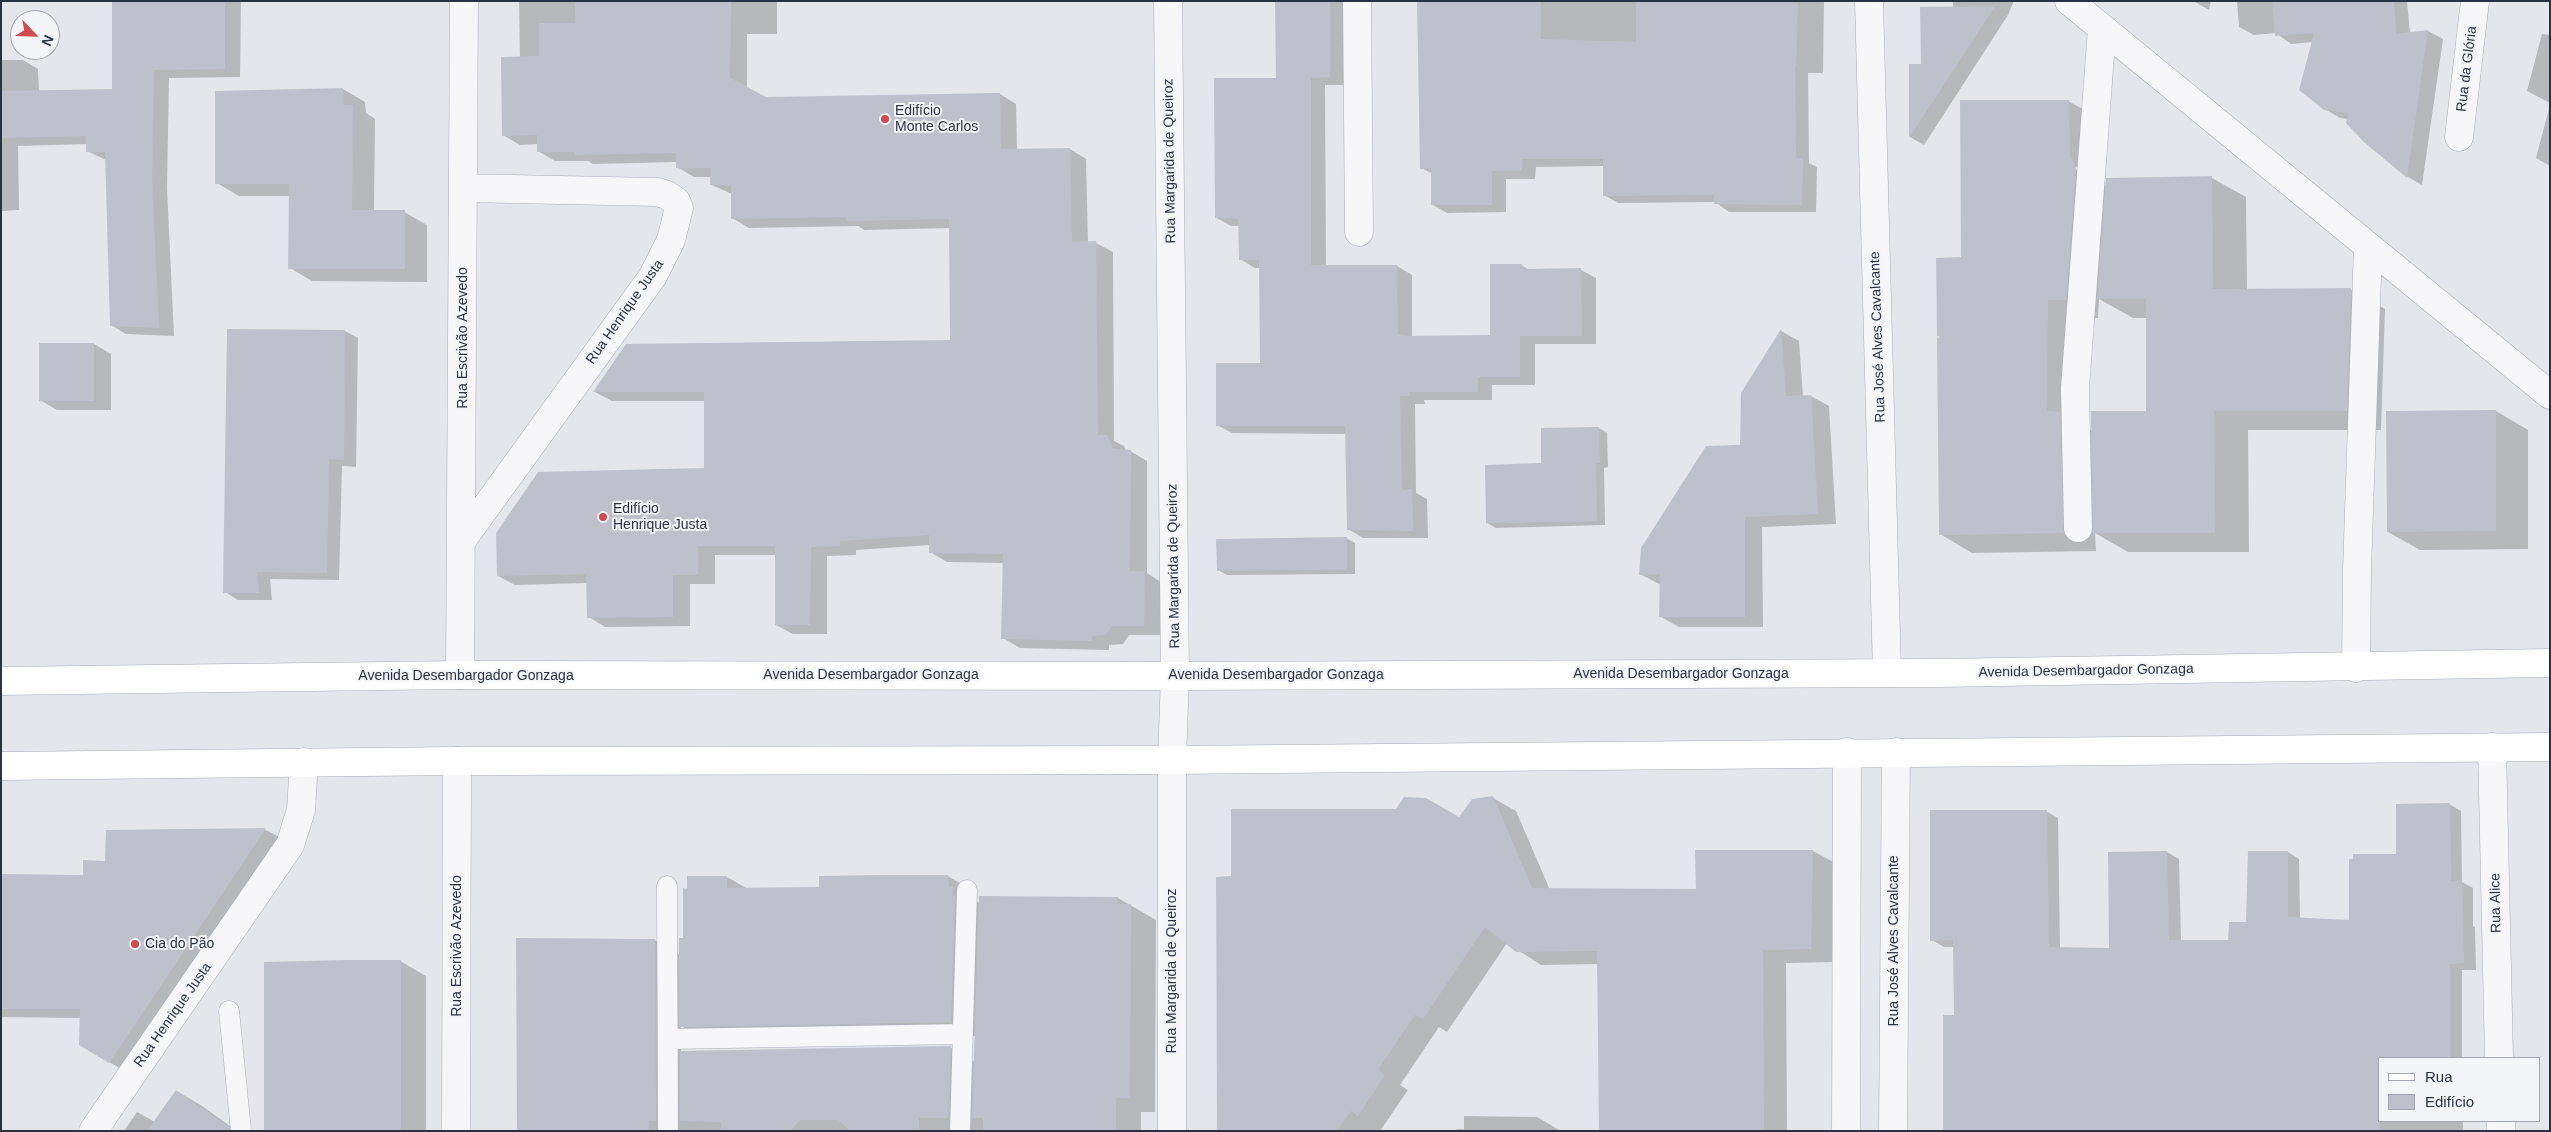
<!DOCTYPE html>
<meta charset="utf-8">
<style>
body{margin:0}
#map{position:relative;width:2551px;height:1132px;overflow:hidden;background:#e4e6ec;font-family:Arial,sans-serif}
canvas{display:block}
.frame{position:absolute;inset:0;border:2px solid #2b3144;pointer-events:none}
.legend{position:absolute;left:2378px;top:1057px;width:162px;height:65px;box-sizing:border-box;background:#f4f5f9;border:1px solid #a4a7b1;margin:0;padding:6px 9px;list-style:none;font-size:15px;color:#2b3144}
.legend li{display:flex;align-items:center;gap:10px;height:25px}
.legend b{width:25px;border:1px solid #a4a7b1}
.north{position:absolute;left:10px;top:10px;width:50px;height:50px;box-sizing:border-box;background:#f4f5f9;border:1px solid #a4a7b1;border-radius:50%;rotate:114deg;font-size:14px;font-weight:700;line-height:20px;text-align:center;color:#2b3144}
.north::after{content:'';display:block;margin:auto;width:18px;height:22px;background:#ce4b4f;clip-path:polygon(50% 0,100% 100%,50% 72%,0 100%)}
</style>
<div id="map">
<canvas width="2551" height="1132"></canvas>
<div class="frame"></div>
<ul class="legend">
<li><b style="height:6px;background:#fff"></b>Rua</li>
<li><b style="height:14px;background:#bec1cb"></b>Edifício</li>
</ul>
<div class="north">N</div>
</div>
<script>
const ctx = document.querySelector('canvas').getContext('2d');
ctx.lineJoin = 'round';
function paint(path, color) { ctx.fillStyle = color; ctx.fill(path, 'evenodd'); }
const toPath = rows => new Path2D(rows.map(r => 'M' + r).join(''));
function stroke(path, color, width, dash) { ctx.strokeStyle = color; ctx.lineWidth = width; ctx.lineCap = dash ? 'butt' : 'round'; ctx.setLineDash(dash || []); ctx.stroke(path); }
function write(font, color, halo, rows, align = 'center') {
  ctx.font = font + ' Arial,sans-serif'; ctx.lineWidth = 4; ctx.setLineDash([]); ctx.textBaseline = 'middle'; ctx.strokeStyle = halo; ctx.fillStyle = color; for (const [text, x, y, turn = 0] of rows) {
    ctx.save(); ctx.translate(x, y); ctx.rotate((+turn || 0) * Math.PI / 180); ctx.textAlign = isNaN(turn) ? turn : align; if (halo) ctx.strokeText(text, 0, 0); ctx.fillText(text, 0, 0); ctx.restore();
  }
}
paint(toPath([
 [113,1,241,1,240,77,169,78,167,188,174,336,126,334,111,325,106,160,87,151,87,144,18,146,19,210,1,211,1,60,23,60,38,69,39,92,113,91],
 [519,1,777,1,777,34,747,34,747,89,765,98,1000,94,1016,104,1017,150,1070,149,1086,159,1088,243,1096,243,1113,252,1114,441,1124,446,1126,451,1130,451,1147,461,1147,573,1161,582,1160,635,1129,635,1123,644,1109,645,1109,650,1020,648,1003,638,1004,563,947,562,930,552,930,545,856,550,856,555,827,556,827,634,793,634,776,625,776,555,715,555,715,584,690,584,690,626,605,627,589,617,588,583,515,585,498,576,706,470,706,401,612,401,595,392,951,341,950,228,864,230,858,226,749,228,732,218,732,194,712,185,712,177,694,177,677,167,677,162,593,164,588,161,555,161,538,151,538,144,520,145,503,135,520,58],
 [1276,1,1345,1,1345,85,1325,85,1326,267,1397,266,1412,275,1412,337,1492,336,1521,265,1529,270,1581,270,1596,278,1596,344,1535,344,1535,385,1492,385,1492,400,1424,400,1425,404,1415,404,1416,493,1427,499,1428,538,1363,538,1348,529,1347,434,1232,433,1217,425,1262,364,1260,268,1255,268,1240,259,1240,226,1231,226,1217,218,1277,79],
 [1418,1,1824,1,1823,73,1808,73,1809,163,1817,167,1816,212,1729,212,1715,202,1618,203,1604,195,1604,166,1536,167,1535,179,1506,179,1506,212,1447,213,1433,205,1433,174,1421,168],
 [1953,1,2014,1,2008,15,1924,145,1910,137,1910,66,1922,66,1953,8],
 [2194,1,2211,1,2209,10,2195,2],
 [2237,1,2407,1,2410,33,2428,31,2443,39,2422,185,2408,177,2365,142,2348,119,2340,118,2325,109,2313,42,2291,44,2276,33,2254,35,2239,27],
 [2542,34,2550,35,2550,103,2527,91],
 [343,89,365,102,366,113,375,119,374,211,404,212,427,225,427,282,312,281,290,268,290,196,239,196,217,183],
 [2068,101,2101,119,2102,175,2106,184,2071,164,2070,166,2107,187,2212,178,2246,197,2247,290,2351,290,2385,309,2381,430,2248,430,2249,552,2128,552,2095,533,2096,551,1972,553,1940,534,1943,338,1938,336,1962,259],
 [2099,299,2133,318,2147,318,2147,412,2093,432,2079,424,2080,318,2098,318],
 [2550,105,2550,166,2536,158],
 [345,331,358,338,356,467,342,466,339,580,270,579,272,600,238,600,225,592],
 [1781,331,1799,341,1803,396,1811,396,1829,406,1836,524,1762,527,1763,627,1679,627,1661,617,1661,585,1640,574,1742,446,1742,394],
 [94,344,111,354,111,410,57,410,40,400],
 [2496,411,2528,430,2528,549,2420,550,2388,532],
 [1599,428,1607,433,1608,467,1604,468,1605,525,1496,528,1487,523,1542,465],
 [1346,538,1355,543,1355,574,1227,575,1218,570],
 [1493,798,1516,811,1550,890,1697,890,1696,851,1813,851,1837,864,1834,962,1786,963,1787,1131,1600,1131,1598,964,1541,965,1507,943,1447,1032,1439,1027,1400,1085,1408,1090,1380,1131,1218,1131,1232,878,1460,819],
 [2449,804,2461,811,2462,882,2473,888,2473,926,2475,927,2476,970,2462,970,2462,1058,2380,1058,2380,1121,2463,1121,2463,1131,1945,1131,1955,1017,1954,947,1944,947,1932,940,2046,811,2058,818,2060,948,2110,949,2167,852,2179,859,2181,942,2229,942,2247,923,2288,852,2299,859,2300,919,2351,922,2397,855],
 [266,830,281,838,125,1071,109,1062,81,1018,1,1017,1,875,84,876,106,862,107,831],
 [948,876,973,891,974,900,980,903,1118,898,1156,920,1155,1112,1141,1112,1141,1131,519,1131,655,940,680,955,684,940,688,890,727,877,748,889,821,888],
 [681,1026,706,1041,976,1036,975,1062,950,1047,681,1052],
 [400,961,426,976,426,1131,266,1131],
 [177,1091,202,1106,237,1131,124,1131,137,1112,155,1122],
 [1464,1116,1537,1117,1561,1131,1457,1131,1457,1129,1464,1129]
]), '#0003');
paint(toPath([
 [112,1,225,1,225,69,154,70,152,179,159,328,110,326,105,152,86,152,86,136,1,138,1,91,112,89],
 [575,1,731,1,730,78,766,97,1000,93,1001,149,1070,148,1072,242,1096,241,1098,435,1107,435,1113,449,1131,450,1130,571,1145,571,1144,626,1112,626,1106,635,1092,636,1092,641,1001,639,1003,554,929,553,929,535,840,541,840,546,811,547,810,625,775,625,775,546,698,546,698,575,673,575,673,617,587,618,586,574,497,576,496,533,538,472,704,468,704,392,593,392,626,344,950,340,949,219,846,221,846,217,731,219,731,186,710,185,711,168,676,168,676,153,575,155,575,152,537,152,537,135,502,136,501,57,539,56,539,23,575,23],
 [1275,1,1330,1,1330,77,1311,78,1311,265,1397,265,1398,335,1409,336,1490,335,1490,264,1522,264,1523,269,1581,268,1582,336,1520,336,1520,377,1478,377,1478,392,1410,392,1410,396,1400,396,1402,490,1412,489,1413,531,1347,530,1345,426,1216,426,1216,363,1260,363,1259,260,1239,260,1238,219,1215,218,1214,78,1276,78],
 [1417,1,1541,1,1541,39,1636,42,1636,1,1798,1,1796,66,1795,66,1796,158,1803,158,1802,205,1714,204,1714,195,1603,196,1603,159,1522,159,1522,171,1492,171,1492,205,1431,205,1431,168,1420,169],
 [2272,1,2394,1,2396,34,2428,30,2407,178,2364,142,2346,123,2348,113,2324,110,2299,90,2314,33,2275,36],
 [1995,6,1934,100,1909,138,1909,64,1921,64,1920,7],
 [343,88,344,105,353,105,352,210,405,210,405,269,288,269,289,184,215,184,215,91],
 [1960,100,2069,100,2070,156,2076,168,2066,300,2048,300,2047,411,2060,412,2064,533,1939,535,1937,338,1941,337,1937,336,1936,258,1961,257],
 [2212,176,2213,289,2351,288,2347,411,2214,411,2215,533,2092,533,2091,411,2146,411,2146,299,2097,299,2106,178],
 [227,329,345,330,344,460,329,459,327,573,257,572,259,593,223,593],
 [1781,329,1786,396,1811,395,1818,514,1745,517,1745,617,1659,617,1660,574,1639,575,1641,548,1706,446,1740,445,1741,393],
 [39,343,94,343,94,401,39,401],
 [2496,410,2496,531,2387,532,2386,411],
 [1599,427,1600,463,1596,463,1597,521,1486,523,1485,465,1541,463,1541,428],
 [1347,537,1347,570,1217,571,1216,539],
 [1493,796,1532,888,1696,889,1695,850,1813,850,1811,949,1763,950,1764,1131,1599,1131,1597,951,1516,952,1485,927,1423,1019,1415,1015,1378,1070,1385,1075,1358,1116,1351,1111,1337,1131,1217,1131,1216,877,1231,876,1231,809,1396,809,1404,797,1426,798,1459,817,1472,799],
 [2450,803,2451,881,2462,880,2464,963,2450,964,2450,1058,2380,1058,2380,1131,1943,1131,1943,1015,1954,1015,1953,940,1930,941,1930,810,2047,810,2049,947,2109,948,2108,852,2167,851,2169,940,2228,940,2229,922,2246,922,2248,851,2288,851,2288,917,2349,920,2349,859,2353,859,2353,854,2396,854,2396,804],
 [266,828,109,1063,79,1045,80,1009,1,1009,1,874,83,875,83,860,105,861,106,830],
 [882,875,948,875,949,887,953,886,953,896,955,896,951,1022,679,1027,679,938,683,938,683,888,687,889,687,876,727,876,727,888,819,887,819,876],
 [979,896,1118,897,1117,904,1131,904,1130,1098,1116,1098,1116,1131,983,1131,983,1118,972,1118],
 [516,938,655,939,656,1121,649,1121,649,1131,517,1131],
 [345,960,401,960,401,1131,264,1131,264,962],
 [951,1046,948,1118,919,1118,919,1131,851,1131,838,1120,800,1120,790,1131,721,1131,721,1122,680,1121,680,1051],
 [176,1090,229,1127,229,1131,147,1131]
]), '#bec1cb');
const lane = toPath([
 [667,886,668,1131],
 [229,1011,241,1131],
 [668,1039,963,1034],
 [960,1131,967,890]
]);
const street = toPath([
 [1168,1,1175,676,1172,760,1172,1131],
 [1357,1,1359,232],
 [1869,1,1887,673],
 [2069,1,2368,246,2357,570,2356,668],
 [2459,137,2475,1],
 [2368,246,2550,395],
 [2078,528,2075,388,2102,29],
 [462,540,653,276,671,240,679,208,676,201,667,195,657,192,463,188],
 [460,675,464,1],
 [2492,747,2499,1058],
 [2501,1121,2501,1131],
 [93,1131,290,845,301,810,304,762],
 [456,1131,457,761],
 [1846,1131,1847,752],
 [1893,1131,1896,752]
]);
const primary = toPath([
 [1,681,460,675,1175,676,1938,673,2550,663],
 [1,766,457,761,1172,760,2550,747]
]);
stroke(lane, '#a9acb6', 21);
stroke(street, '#a9acb6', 29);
stroke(primary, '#a3a9b7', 29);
stroke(lane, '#f7f7fa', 20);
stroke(street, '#f7f7fa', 28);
stroke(primary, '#fff', 28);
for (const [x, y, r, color] of [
 [885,119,5,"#ce4b4f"],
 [603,517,5,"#ce4b4f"],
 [135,944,5,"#ce4b4f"]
]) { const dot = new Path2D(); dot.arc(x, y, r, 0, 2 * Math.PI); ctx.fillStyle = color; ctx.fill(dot); stroke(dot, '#f4f5f9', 2); }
write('14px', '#2b3144', '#f4f5f9', [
 ["Rua da Glória",2467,69,-83],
 ["Rua Margarida de Queiroz",1170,161,-91],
 ["Rua Henrique Justa",625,312,-55],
 ["Rua José Alves Cavalcante",1878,337,-92],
 ["Rua Escrivão Azevedo",463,338,-90],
 ["Rua Margarida de Queiroz",1174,566,-91],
 ["Avenida Desembargador Gonzaga",2086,671,-1],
 ["Avenida Desembargador Gonzaga",1681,674],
 ["Avenida Desembargador Gonzaga",871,675],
 ["Avenida Desembargador Gonzaga",1276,675],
 ["Avenida Desembargador Gonzaga",466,676],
 ["Rua Alice",2496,903,-91],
 ["Rua José Alves Cavalcante",1894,941,-90],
 ["Rua Escrivão Azevedo",457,946,-90],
 ["Rua Margarida de Queiroz",1172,971,-90],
 ["Rua Henrique Justa",173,1015,-55]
]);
write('14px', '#2b3144', '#f4f5f9', [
 ["Edifício",895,111],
 ["Monte Carlos",895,127],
 ["Edifício",613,509],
 ["Henrique Justa",613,525],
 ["Cia do Pão",145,944]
], 'left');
</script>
